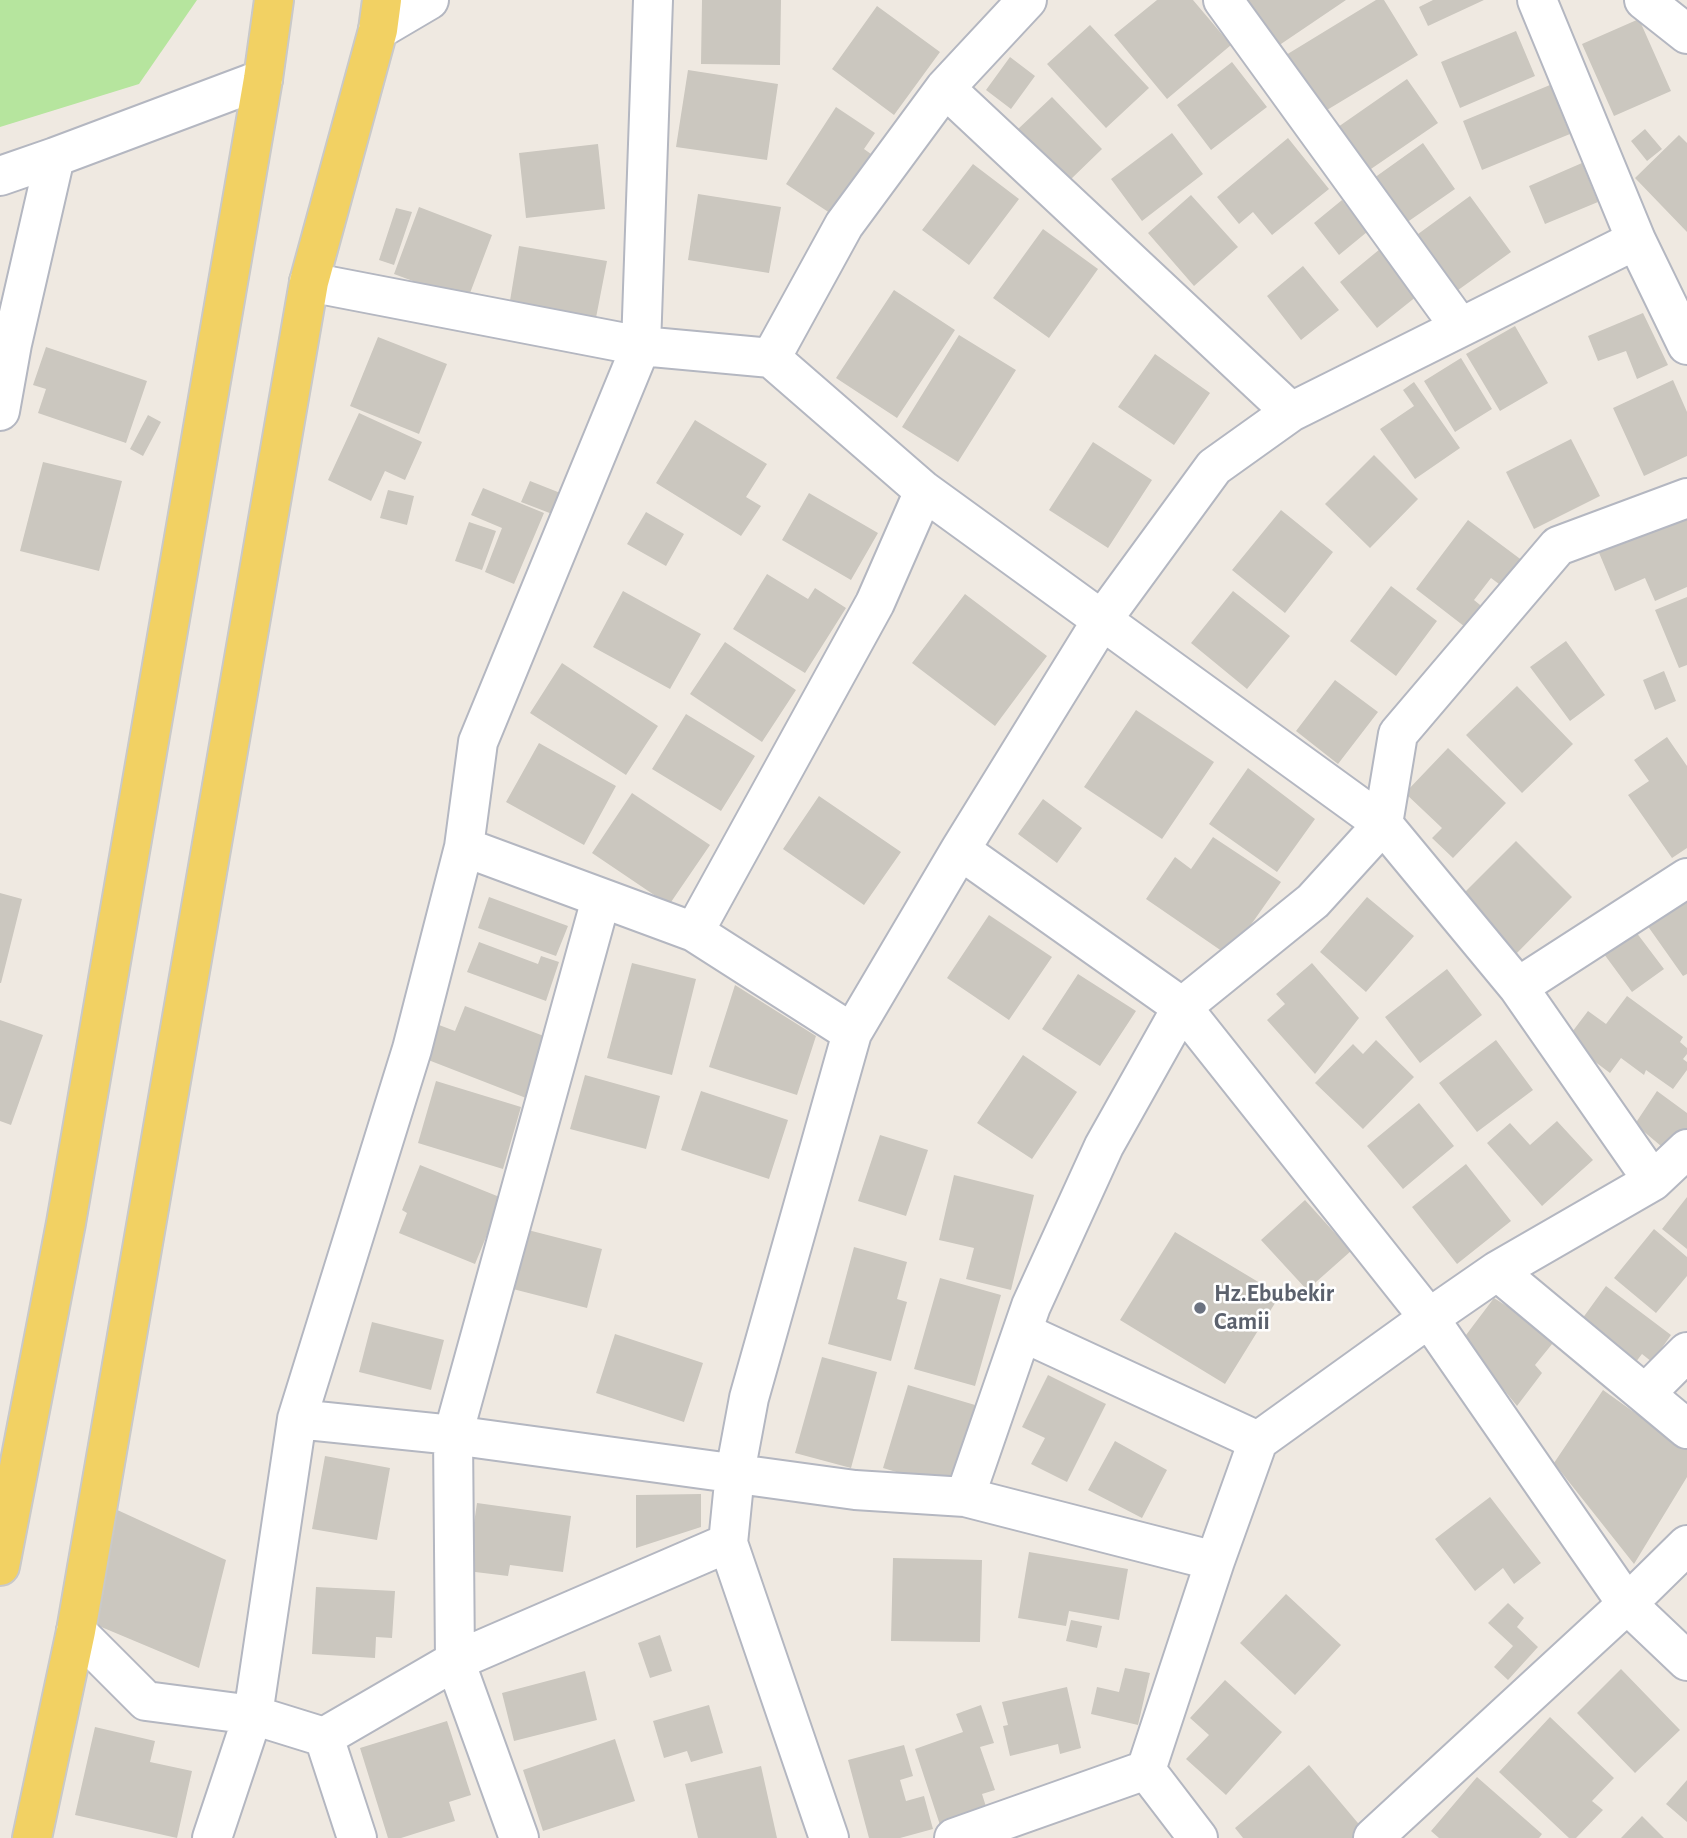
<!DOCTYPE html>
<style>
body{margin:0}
canvas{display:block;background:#efe9e1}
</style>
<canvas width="1687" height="1838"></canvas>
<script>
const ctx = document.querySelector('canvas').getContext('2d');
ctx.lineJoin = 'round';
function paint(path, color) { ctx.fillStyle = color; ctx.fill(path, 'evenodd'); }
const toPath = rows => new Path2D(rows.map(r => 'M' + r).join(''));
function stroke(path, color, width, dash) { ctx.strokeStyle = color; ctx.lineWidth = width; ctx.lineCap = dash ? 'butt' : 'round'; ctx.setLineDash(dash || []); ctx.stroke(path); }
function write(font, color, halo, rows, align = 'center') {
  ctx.font = font + ' "Alegreya Sans",sans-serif'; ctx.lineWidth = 5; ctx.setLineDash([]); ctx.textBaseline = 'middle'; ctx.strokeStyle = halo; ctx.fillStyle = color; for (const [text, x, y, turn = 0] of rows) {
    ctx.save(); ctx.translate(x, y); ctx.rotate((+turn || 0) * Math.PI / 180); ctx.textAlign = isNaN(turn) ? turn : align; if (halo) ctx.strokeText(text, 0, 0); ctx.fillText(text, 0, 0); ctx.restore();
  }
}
paint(toPath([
 [0,0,197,0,139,84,0,127]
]), '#b6e59e');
paint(toPath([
 [702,0,781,0,780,65,701,64],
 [1157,0,1193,0,1231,45,1167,99,1114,35],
 [1247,0,1346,0,1278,46],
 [1376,0,1384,0,1418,55,1322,113,1286,55],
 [1433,0,1484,0,1428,26,1419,7],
 [877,6,940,52,894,115,832,69],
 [1639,19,1671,91,1614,116,1582,44],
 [1090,25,1149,88,1106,128,1047,64],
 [1516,31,1535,76,1460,108,1441,62],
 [1010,57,1035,76,1011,109,986,90],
 [1232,62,1267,107,1211,150,1177,105],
 [688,70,778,84,767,160,676,147],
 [1407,79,1438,123,1368,171,1338,127],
 [1550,85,1570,134,1482,170,1463,121],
 [1052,97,1102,149,1068,182,1017,130],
 [836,107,875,133,864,149,878,159,839,219,786,184],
 [1645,129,1662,149,1647,161,1631,141],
 [1172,133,1203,174,1142,221,1111,179],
 [1679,135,1687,143,1687,232,1635,178],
 [1288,138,1329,189,1272,235,1253,212,1239,224,1217,197],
 [1423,143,1455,189,1406,223,1374,178],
 [598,144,605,209,526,218,519,153],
 [1582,163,1598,202,1545,224,1529,186],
 [973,164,1019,199,969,265,922,230],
 [698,194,781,207,769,273,688,260],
 [1191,195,1238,247,1194,286,1148,233],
 [1470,196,1511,252,1454,293,1414,237],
 [1342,200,1367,232,1339,255,1314,223],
 [419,207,492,235,467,301,394,274],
 [396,208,412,212,394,265,379,260],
 [1043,229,1098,269,1049,338,993,298],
 [519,246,607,261,594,328,508,313],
 [1380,249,1417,296,1377,328,1340,282],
 [1303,266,1339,310,1301,340,1267,296],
 [894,290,955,330,897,418,836,378],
 [1643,313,1668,365,1637,379,1626,351,1598,361,1588,336],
 [1515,326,1548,383,1500,411,1466,354],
 [959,335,1016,370,958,462,902,427],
 [378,337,447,364,419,434,350,406],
 [46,347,147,381,126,443,38,413,46,389,33,385],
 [1155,354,1210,393,1174,445,1118,407],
 [1461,358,1492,409,1455,432,1424,381],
 [1673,380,1687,412,1687,456,1644,476,1613,408],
 [1414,382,1460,448,1415,479,1380,429,1414,406,1403,390],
 [359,413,422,442,405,480,385,471,371,501,328,480],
 [148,415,161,422,143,456,130,449],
 [695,420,767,464,746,497,761,506,741,536,656,483],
 [1571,439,1600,496,1534,529,1506,472],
 [1093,442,1152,480,1108,548,1049,510],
 [1374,455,1418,499,1370,548,1325,504],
 [43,462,122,481,99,571,20,551],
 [530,481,568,496,560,517,521,502],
 [483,488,544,513,514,584,485,572,502,528,471,515],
 [388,490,414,496,407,525,380,518],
 [809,493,878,533,851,580,782,540],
 [1281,510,1333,552,1285,613,1232,570],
 [1687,510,1687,587,1655,601,1645,578,1615,591,1597,548],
 [646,512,684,534,666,566,627,544],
 [1468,520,1527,564,1507,590,1491,578,1474,600,1485,609,1469,630,1416,589],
 [469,522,496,531,482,570,455,561],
 [767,574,808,599,815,588,846,608,805,673,733,629],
 [1391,586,1437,621,1396,676,1350,641],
 [623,591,701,634,670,689,593,647],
 [1233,591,1290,636,1247,689,1191,643],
 [965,594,1047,656,995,726,912,663],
 [1687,597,1687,665,1679,668,1655,610],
 [1566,641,1605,695,1570,721,1530,667],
 [725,642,796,690,762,742,690,694],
 [562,663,658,726,626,775,530,713],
 [1664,671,1676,701,1655,710,1643,680],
 [1335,680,1378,712,1338,764,1296,731],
 [1517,686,1573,744,1522,793,1466,735],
 [1136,710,1214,762,1162,839,1084,787],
 [686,714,755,756,721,811,652,769],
 [1667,737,1687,766,1687,848,1672,858,1628,795,1649,781,1634,760],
 [539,743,616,786,584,845,506,802],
 [1448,748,1506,803,1453,858,1432,838,1442,828,1405,793],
 [1248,768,1315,819,1277,872,1209,824],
 [632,793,710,845,669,905,592,853],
 [819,796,901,852,864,905,783,849],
 [1043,799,1082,828,1057,863,1018,834],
 [1213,837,1281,882,1229,956,1146,899,1175,857,1191,869],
 [1516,841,1572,897,1515,955,1458,899],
 [0,893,22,899,1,983,0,983],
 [489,897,568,926,556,956,478,928],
 [1367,897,1414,936,1366,992,1320,952],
 [1687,897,1687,974,1683,976,1647,925],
 [989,915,1052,957,1009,1020,947,978],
 [1636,932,1664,969,1632,992,1604,954],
 [479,942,538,964,541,956,559,962,546,1001,467,972],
 [632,963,696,979,672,1075,607,1058],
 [1312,963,1359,1018,1315,1074,1267,1020,1285,1004,1276,994],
 [1447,969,1482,1015,1420,1063,1385,1017],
 [1078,974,1136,1011,1100,1066,1042,1029],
 [735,985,816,1036,797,1095,709,1067],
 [1627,996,1683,1037,1680,1042,1687,1048,1687,1054,1683,1059,1687,1062,1687,1070,1673,1089,1646,1070,1644,1075,1621,1058,1610,1073,1566,1040,1588,1011,1606,1024],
 [465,1006,549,1038,526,1098,418,1056,431,1022,455,1031],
 [0,1020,43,1035,11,1125,0,1121],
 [1376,1040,1414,1077,1363,1129,1315,1083,1353,1044,1363,1054],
 [1496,1040,1533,1090,1477,1132,1439,1083],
 [1023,1055,1077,1092,1032,1159,977,1123],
 [585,1075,660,1096,646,1149,570,1129],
 [436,1081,521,1107,503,1169,418,1143],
 [701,1091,788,1120,769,1179,681,1150],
 [1657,1091,1687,1113,1687,1129,1668,1152,1635,1124],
 [1419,1103,1454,1146,1403,1189,1367,1146],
 [1557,1121,1593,1160,1542,1206,1487,1143,1510,1123,1530,1145],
 [880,1135,928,1150,906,1216,858,1201],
 [1466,1164,1511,1221,1457,1264,1412,1207],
 [420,1165,502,1198,475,1264,399,1233,407,1213,402,1210],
 [954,1175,1034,1195,1011,1290,966,1279,974,1248,939,1240],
 [1687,1197,1687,1249,1662,1229],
 [1305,1200,1351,1251,1307,1290,1261,1240],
 [524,1229,602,1249,587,1308,509,1288],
 [1654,1229,1687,1257,1687,1276,1656,1313,1614,1278],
 [1175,1232,1280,1295,1225,1384,1120,1320],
 [854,1247,907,1262,897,1299,907,1302,891,1361,828,1344],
 [940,1278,1001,1295,975,1386,914,1369],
 [1606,1286,1671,1335,1652,1362,1642,1354,1632,1367,1577,1326],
 [1494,1298,1557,1338,1535,1365,1542,1373,1517,1406,1463,1339],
 [372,1322,444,1340,431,1390,359,1372],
 [615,1334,703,1363,684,1422,596,1393],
 [822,1357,877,1372,851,1468,795,1453],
 [1048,1375,1106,1404,1067,1482,1031,1464,1045,1438,1022,1427],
 [908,1385,975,1405,950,1488,883,1468],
 [1603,1390,1687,1450,1687,1477,1634,1564,1554,1463],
 [1115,1441,1167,1470,1142,1518,1088,1490],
 [325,1456,390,1468,377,1540,312,1529],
 [701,1494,701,1527,636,1548,636,1495],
 [1490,1497,1541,1563,1514,1584,1503,1568,1475,1591,1435,1539],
 [477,1503,571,1516,563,1572,510,1565,508,1576,467,1571],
 [113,1508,226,1560,199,1668,87,1621],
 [1029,1552,1128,1569,1119,1620,1069,1611,1066,1626,1018,1618],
 [893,1558,982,1560,980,1642,891,1641],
 [316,1587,395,1591,392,1638,376,1637,375,1658,312,1654],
 [1286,1594,1341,1645,1295,1695,1240,1643],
 [1508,1603,1524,1618,1517,1627,1538,1647,1508,1680,1494,1667,1513,1646,1488,1623],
 [1071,1620,1102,1626,1097,1648,1066,1641],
 [660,1635,672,1671,650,1678,638,1643],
 [1125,1668,1150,1673,1138,1725,1091,1714,1097,1687,1119,1692],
 [1621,1669,1680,1730,1635,1773,1577,1713],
 [585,1671,597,1720,514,1741,502,1693],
 [1225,1680,1282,1732,1226,1795,1186,1759,1209,1735,1190,1718],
 [1067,1687,1081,1748,1060,1754,1058,1744,1010,1756,1003,1726,1008,1725,1002,1702],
 [709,1705,723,1753,691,1762,687,1751,664,1758,653,1721],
 [981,1705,994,1743,980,1747,995,1790,982,1794,988,1813,941,1828,915,1749,963,1732,956,1714],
 [1550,1717,1614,1778,1592,1801,1603,1810,1576,1838,1569,1838,1499,1772],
 [447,1721,471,1795,449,1802,455,1821,401,1838,388,1838,360,1748],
 [95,1727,155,1741,150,1762,192,1771,177,1838,75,1815],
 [615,1739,635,1801,543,1831,523,1770],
 [904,1745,913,1776,900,1780,906,1801,924,1796,933,1829,900,1838,869,1838,848,1760],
 [1309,1765,1363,1829,1353,1838,1243,1838,1235,1828],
 [761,1766,777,1838,698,1838,685,1784],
 [1477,1777,1542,1834,1539,1838,1439,1838,1431,1831],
 [1687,1780,1687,1822,1666,1804],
 [1642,1816,1664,1838,1621,1838]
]), '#cbc7bf');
const minor = toPath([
 [1223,0,1460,327],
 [1537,0,1636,240,1687,345],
 [1644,0,1687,34],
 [378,30,429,0],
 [945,88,1291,412],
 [0,176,55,157],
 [309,282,641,346,771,358,924,491,1383,824,1518,987,1653,1181],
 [771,358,844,225,945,88,1027,0],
 [0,411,12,344,55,157,263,79],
 [464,847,694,932,852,1033],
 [960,850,1182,1007,1429,1318,1627,1604,1687,1661],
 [694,932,875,603,924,491],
 [1518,987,1687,878],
 [1497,1271,1687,1429],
 [1022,1332,1258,1441],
 [1645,1394,1687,1352],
 [297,1419,453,1435,855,1490,965,1497,1215,1561],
 [965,1497,1031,1306,1104,1146,1182,1007,1313,901,1383,824,1398,734,1558,546,1687,498],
 [76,1631,146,1701,253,1715,324,1737,357,1838],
 [324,1737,455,1661,728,1543],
 [1146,1770,1215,1561,1258,1441,1429,1318,1497,1271,1653,1181,1687,1149],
 [1146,1770,1198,1838],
 [212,1838,253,1715,297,1419,412,1049,464,847,478,742,641,346,653,0],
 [519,1838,455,1661,453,1435,601,899],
 [829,1838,728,1543,735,1473,749,1398,852,1033,960,850,1102,620,1214,467,1291,412,1636,240],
 [954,1838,1146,1770],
 [1373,1838,1627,1604,1687,1545]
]);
const major = toPath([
 [0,1566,66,1223,263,79,274,0],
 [32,1838,76,1631,309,282,378,30,382,0]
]);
stroke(minor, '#b4b7c1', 42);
stroke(major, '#c9c9c9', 42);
stroke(minor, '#fff', 38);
stroke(major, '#f2d163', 38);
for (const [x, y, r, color] of [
 [1200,1308,7,"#6b7280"]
]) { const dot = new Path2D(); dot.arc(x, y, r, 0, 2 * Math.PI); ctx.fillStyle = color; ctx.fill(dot); stroke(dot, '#fff', 2.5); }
write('bold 24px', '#5b616d', '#fff', [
 ["Hz.Ebubekir",1214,1294],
 ["Camii",1214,1322]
], 'left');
</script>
